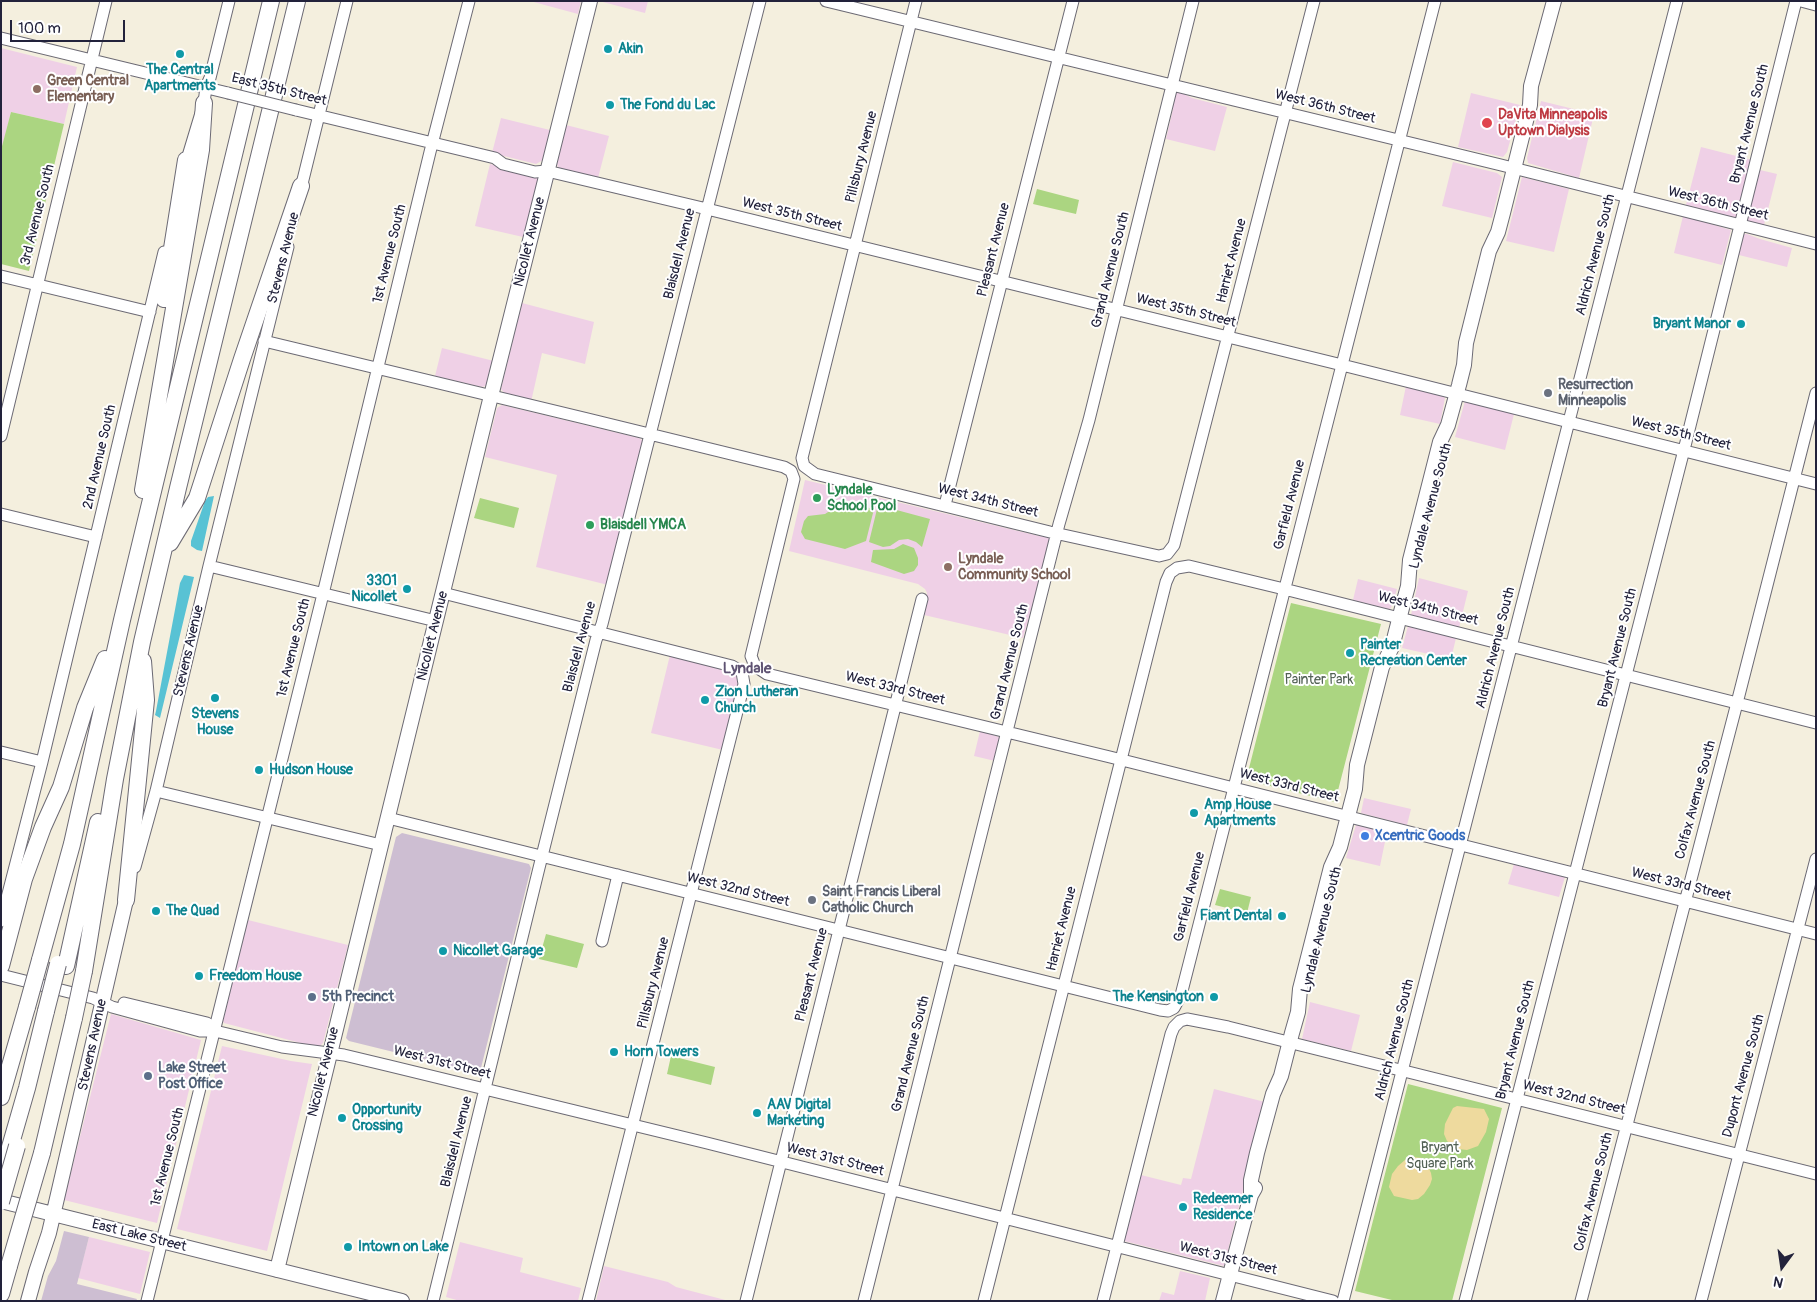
<!DOCTYPE html>
<style>
body{margin:0}
#map{position:relative;width:1817px;height:1302px;overflow:hidden;background:#f4efde;font-family:Pangolin,sans-serif}
canvas{display:block}
.frame{position:absolute;inset:0;border:2px solid #22223b;pointer-events:none}
.north{position:absolute;left:1757px;top:1242px;width:50px;height:50px;-webkit-text-stroke:4px #fff;paint-order:stroke;rotate:194deg;font-size:14px;font-weight:700;line-height:20px;text-align:center;color:#22223b}
.north::after{content:'';display:block;margin:auto;width:18px;height:22px;background:#22223b;clip-path:polygon(50% 0,100% 100%,50% 72%,0 100%)}
.scale{position:absolute;left:10px;top:20px;width:115px;height:22px;box-sizing:border-box;border:2px solid #22223b;border-top:0;padding-left:6px;font-size:15px;line-height:18px;white-space:nowrap;color:#22223b;-webkit-text-stroke:4px #fff;paint-order:stroke}
</style>
<div id="map">
<canvas width="1817" height="1302"></canvas>
<div class="frame"></div>
<div class="north">N</div>
<div class="scale">100 m</div>
</div>
<script>
const ctx = document.querySelector('canvas').getContext('2d');
ctx.lineJoin = 'round';
function paint(path, color) { ctx.fillStyle = color; ctx.fill(path, 'evenodd'); }
const toPath = rows => new Path2D(rows.map(r => 'M' + r).join(''));
function stroke(path, color, width, dash) { ctx.strokeStyle = color; ctx.lineWidth = width; ctx.lineCap = dash ? 'butt' : 'round'; ctx.setLineDash(dash || []); ctx.stroke(path); }
function write(font, color, halo, rows, align = 'center') {
  ctx.font = font + ' Pangolin,sans-serif'; ctx.lineWidth = 4; ctx.setLineDash([]); ctx.textBaseline = 'middle'; ctx.strokeStyle = halo; ctx.fillStyle = color; for (const [text, x, y, turn = 0] of rows) {
    ctx.save(); ctx.translate(x, y); ctx.rotate((+turn || 0) * Math.PI / 180); ctx.textAlign = isNaN(turn) ? turn : align; if (halo) ctx.strokeText(text, 0, 0); ctx.fillText(text, 0, 0); ctx.restore();
  }
}
paint(toPath([
 [530,1,581,1,578,14],
 [599,1,648,1,645,13],
 [1,48,77,67,64,124,11,112,1,152],
 [1177,92,1180,92,1192,98,1227,107,1215,151,1166,139,1173,109,1172,101,1174,94],
 [1471,93,1520,105,1507,152,1503,157,1458,147],
 [1541,101,1594,114,1579,178,1528,163,1527,158],
 [501,118,550,130,543,160,536,164,492,153],
 [566,125,609,136,598,178,561,170,558,167,557,164],
 [1701,147,1752,160,1736,219,1722,217,1714,212,1686,205],
 [1453,162,1497,173,1502,177,1492,218,1442,206],
 [490,164,534,175,538,178,538,181,523,237,475,226],
 [1760,170,1777,174,1764,225,1753,226,1748,223,1747,219],
 [1522,177,1569,189,1554,252,1506,241],
 [1683,216,1731,230,1722,265,1674,253],
 [1743,234,1747,234,1760,239,1792,248,1787,267,1739,255,1738,243],
 [522,303,594,322,585,364,542,353,531,402,506,395,501,389],
 [442,348,494,361,488,385,482,387,435,376],
 [1406,386,1443,396,1445,398,1440,424,1400,415],
 [1465,401,1514,414,1505,450,1455,437],
 [502,405,639,438,643,441,608,585,536,567,557,475,485,457,497,408],
 [805,480,1039,536,1050,537,1051,540,1023,638,924,615,927,593,925,589,918,584,789,551],
 [1419,578,1468,591,1459,628,1411,615],
 [1358,579,1397,589,1391,608,1389,609,1353,600],
 [1408,626,1456,638,1451,659,1402,648],
 [670,655,735,671,740,679,723,750,651,733],
 [980,731,1002,738,995,761,974,756],
 [1364,798,1411,809,1407,825,1361,813],
 [1356,825,1387,832,1380,866,1346,858],
 [1514,864,1565,877,1559,897,1508,884],
 [248,920,348,945,323,1043,320,1046,316,1047,224,1023,223,1021],
 [1310,1002,1360,1015,1351,1051,1302,1039],
 [111,1014,201,1040,157,1223,64,1200],
 [222,1046,291,1061,312,1064,267,1251,177,1229],
 [1214,1089,1265,1102,1224,1266,1124,1241,1141,1175,1181,1185,1183,1178,1191,1179],
 [89,1237,150,1252,140,1294,78,1278],
 [460,1242,523,1258,520,1272,581,1288,578,1301,460,1301,446,1297],
 [604,1266,668,1282,676,1287,729,1301,596,1301],
 [1180,1271,1210,1278,1205,1301,1159,1301,1162,1292,1174,1295]
]), '#efd0e6');
paint(toPath([
 [402,833,529,864,531,868,481,1068,475,1072,349,1041,346,1038,396,837],
 [64,1231,89,1237,77,1284,137,1299,136,1301,41,1301,48,1276,56,1261]
]), '#cdbed2');
paint(toPath([
 [11,112,64,124,29,271,1,264,1,150],
 [1037,189,1079,200,1076,214,1033,204],
 [480,498,519,508,514,528,474,518],
 [844,502,874,509,866,541,845,549,805,539,801,532,804,521,808,516,825,514],
 [878,505,930,519,922,547,916,542,908,539,899,540,890,546,883,547,869,542],
 [903,544,914,548,918,558,918,565,914,571,904,574,871,562,873,550,894,549],
 [1291,603,1381,624,1335,802,1246,780],
 [1220,889,1251,897,1247,913,1215,905],
 [546,934,584,944,577,968,539,959],
 [671,1056,715,1067,711,1085,667,1074],
 [1408,1084,1502,1108,1452,1301,1396,1301,1355,1291]
]), '#abd581');
paint(toPath([
 [1457,1106,1484,1109,1489,1119,1486,1132,1478,1146,1467,1150,1458,1149,1447,1141,1444,1134,1445,1124,1453,1108],
 [1413,1157,1422,1158,1426,1162,1431,1173,1432,1179,1430,1185,1424,1194,1418,1199,1412,1200,1394,1196,1389,1187,1392,1174,1398,1166,1405,1160]
]), '#eeda9e');
paint(toPath([
 [214,496,202,551,197,550,191,546,191,541,205,501,208,497],
 [184,575,194,577,160,718,155,715,156,711,180,583]
]), '#58c2d4');
const minor = toPath([
 [826,1,1501,165,1816,244],
 [916,1,802,458,804,466,815,474,1050,532,1159,556,1167,554,1174,545,1314,1],
 [1801,1,1816,5],
 [1,38,228,93],
 [296,110,495,158,503,164,535,172,547,171,707,209,1334,363,1816,484],
 [185,166,204,103,206,87,210,78,229,1],
 [300,192,347,1],
 [1,276,150,312],
 [264,341,588,419,784,467,791,471,794,479,751,656,755,666,767,674,1110,757,1816,934],
 [1,436,106,1],
 [945,505,1073,1],
 [1,514,96,537],
 [209,566,436,621],
 [443,593,732,666,742,672,744,684,588,1301],
 [1,752,42,762],
 [156,791,381,845],
 [388,818,1160,1010,1168,1011,1174,1008,1181,995,1435,1],
 [135,867,156,791,209,566,288,247],
 [1,921,42,762,164,252],
 [602,941,618,875],
 [1,975,93,998,112,1007,200,1031,215,1031,282,1047,344,1055,390,1066,707,1143,1333,1301],
 [124,1003,207,1023,215,1031],
 [147,1301,323,594,430,152,469,1],
 [433,1301,539,868,596,640,602,624,760,1],
 [746,1301,922,599],
 [864,1301,1059,524,1089,420,1193,1],
 [984,1301,1166,582,1170,573,1177,568,1189,566,1284,589,1816,723],
 [1103,1301,1171,1034,1174,1027,1180,1021,1187,1019,1228,1027,1816,1174],
 [1343,1301,1677,1],
 [1465,1301,1686,442,1796,1],
 [1581,1301,1737,703,1816,393],
 [1701,1301,1816,859]
]);
const major = toPath([
 [1251,1195,1251,1180,1257,1153,1273,1094,1281,1076,1292,1033,1298,1012,1300,989,1331,867,1340,847,1355,789,1357,765,1382,667,1392,647,1402,608,1408,586,1410,560,1440,442,1448,425,1459,385,1464,365,1466,343,1489,251,1498,232,1503,213,1530,105,1531,86,1554,1],
 [1,1201,402,1301],
 [277,1270,488,408,590,1],
 [28,1301,36,1272,49,1233,126,900],
 [1223,1301,1251,1195,1255,1188]
]);
const highway = toPath([
 [164,299,186,160],
 [143,490,201,150,204,103],
 [170,543,197,498,242,359,301,186],
 [126,900,146,700,143,661],
 [40,960,72,844,122,620,271,1],
 [1,966,24,879,43,827,61,787,85,708,105,659],
 [66,966,98,822],
 [84,971,115,779,142,642,178,488,297,1],
 [1,1097,27,1007],
 [42,1153,74,1018],
 [6,1161,27,1088,46,1011],
 [1,1294,9,1266]
]);
stroke(minor, '#6c6a74', 13);
stroke(major, '#6c6a74', 16);
stroke(highway, '#6c6a74', 18);
stroke(minor, '#fff', 11);
stroke(major, '#fff', 14);
stroke(highway, '#fff', 16);
const minorBridge = toPath([
 [228,93,296,110]
]);
const highwayBridge = toPath([
 [27,1007,40,960],
 [46,1011,58,964],
 [74,1018,84,971],
 [1,1202,17,1146],
 [9,1266,42,1153]
]);
stroke(minorBridge, '#6c6a74', 13, []);
stroke(highwayBridge, '#6c6a74', 18, []);
stroke(minorBridge, '#fff', 11);
stroke(highwayBridge, '#fff', 16);
for (const [x, y, r, color] of [
 [608,49,5,"#0f9aa8"],
 [180,54,5,"#0f9aa8"],
 [37,89,5,"#8d6e63"],
 [610,105,5,"#0f9aa8"],
 [1487,123,6,"#e0444e"],
 [1741,324,5,"#0f9aa8"],
 [1548,393,5,"#6b7280"],
 [817,498,5,"#2e9e5b"],
 [590,525,5,"#2e9e5b"],
 [948,567,5,"#8d6e63"],
 [407,589,5,"#0f9aa8"],
 [1350,653,5,"#0f9aa8"],
 [215,698,5,"#0f9aa8"],
 [705,700,5,"#0f9aa8"],
 [259,770,5,"#0f9aa8"],
 [1194,813,5,"#0f9aa8"],
 [1365,836,5,"#3f7fe0"],
 [812,900,5,"#6b7280"],
 [156,911,5,"#0f9aa8"],
 [1282,916,5,"#0f9aa8"],
 [443,951,5,"#0f9aa8"],
 [199,976,5,"#0f9aa8"],
 [312,997,5,"#5c6f8a"],
 [1214,997,5,"#0f9aa8"],
 [614,1052,5,"#0f9aa8"],
 [148,1076,5,"#5c6f8a"],
 [757,1113,5,"#0f9aa8"],
 [342,1118,5,"#0f9aa8"],
 [1183,1207,5,"#0f9aa8"],
 [348,1247,5,"#0f9aa8"]
]) { const dot = new Path2D(); dot.arc(x, y, r, 0, 2 * Math.PI); ctx.fillStyle = color; ctx.fill(dot); stroke(dot, '#fff', 2); }
write('bold 14px', '#0d838f', '#fff', [
 ["Akin",618,49],
 ["The Central",180,70,"center"],
 ["Apartments",180,86,"center"],
 ["The Fond du Lac",620,105],
 ["Bryant Manor",1731,324,"right"],
 ["3301",397,581,"right"],
 ["Nicollet",397,597,"right"],
 ["Painter",1360,645],
 ["Recreation Center",1360,661],
 ["Zion Lutheran",715,692],
 ["Church",715,708],
 ["Stevens",215,714,"center"],
 ["House",215,730,"center"],
 ["Hudson House",269,770],
 ["Amp House",1204,805],
 ["Apartments",1204,821],
 ["The Quad",166,911],
 ["Fiant Dental",1272,916,"right"],
 ["Nicollet Garage",453,951],
 ["Freedom House",209,976],
 ["The Kensington",1204,997,"right"],
 ["Horn Towers",624,1052],
 ["AAV Digital",767,1105],
 ["Marketing",767,1121],
 ["Opportunity",352,1110],
 ["Crossing",352,1126],
 ["Redeemer",1193,1199],
 ["Residence",1193,1215],
 ["Intown on Lake",358,1247]
], 'left');
write('bold 14px', '#785e54', '#fff', [
 ["Green Central",47,81],
 ["Elementary",47,97],
 ["Lyndale",958,559],
 ["Community School",958,575]
], 'left');
write('14px', '#22223b', '#fff', [
 ["East 35th Street",279,90,14],
 ["West 36th Street",1325,107,14],
 ["Bryant Avenue South",1750,124,-76],
 ["Pillsbury Avenue",862,157,-76],
 ["West 36th Street",1718,204,14],
 ["3rd Avenue South",38,215,-76],
 ["West 35th Street",792,215,14],
 ["Nicollet Avenue",530,242,-76],
 ["Pleasant Avenue",994,250,-76],
 ["1st Avenue South",390,254,-76],
 ["Blaisdell Avenue",680,254,-76],
 ["Aldrich Avenue South",1596,255,-76],
 ["Stevens Avenue",284,258,-76],
 ["Harriet Avenue",1232,261,-76],
 ["Grand Avenue South",1111,270,-76],
 ["West 35th Street",1186,311,14],
 ["West 35th Street",1681,434,14],
 ["2nd Avenue South",100,457,-77],
 ["West 34th Street",988,501,14],
 ["Garfield Avenue",1290,505,-76],
 ["Lyndale Avenue South",1431,506,-75],
 ["West 34th Street",1428,609,14],
 ["Nicollet Avenue",433,636,-76],
 ["Blaisdell Avenue",580,647,-75],
 ["1st Avenue South",294,648,-76],
 ["Aldrich Avenue South",1496,648,-76],
 ["Bryant Avenue South",1618,648,-76],
 ["Stevens Avenue",189,651,-77],
 ["Grand Avenue South",1010,662,-76],
 ["West 33rd Street",895,689,14],
 ["West 33rd Street",1289,786,14],
 ["Colfax Avenue South",1696,800,-75],
 ["West 33rd Street",1681,885,14],
 ["West 32nd Street",738,890,14],
 ["Garfield Avenue",1190,897,-76],
 ["Harriet Avenue",1062,929,-76],
 ["Lyndale Avenue South",1322,930,-76],
 ["Pleasant Avenue",812,975,-76],
 ["Pillsbury Avenue",654,983,-76],
 ["Aldrich Avenue South",1395,1040,-76],
 ["Bryant Avenue South",1516,1040,-76],
 ["Stevens Avenue",93,1045,-78],
 ["Grand Avenue South",911,1054,-76],
 ["West 31st Street",442,1063,14],
 ["Nicollet Avenue",324,1072,-76],
 ["Dupont Avenue South",1744,1076,-75],
 ["West 32nd Street",1574,1098,14],
 ["Blaisdell Avenue",457,1142,-76],
 ["1st Avenue South",168,1157,-76],
 ["West 31st Street",835,1160,14],
 ["Colfax Avenue South",1594,1192,-76],
 ["East Lake Street",139,1236,14],
 ["West 31st Street",1228,1259,14]
]);
write('bold 14px', '#be3a42', '#fff', [
 ["DaVita Minneapolis",1498,115],
 ["Uptown Dialysis",1498,131]
], 'left');
write('bold 14px', '#5b616d', '#fff', [
 ["Resurrection",1558,385],
 ["Minneapolis",1558,401],
 ["Saint Francis Liberal",822,892],
 ["Catholic Church",822,908]
], 'left');
write('bold 14px', '#27864d', '#fff', [
 ["Lyndale",827,490],
 ["School Pool",827,506],
 ["Blaisdell YMCA",600,525]
], 'left');
write('14px', '#526154', '#fff', [
 ["Painter Park",1319,680],
 ["Bryant",1440,1148],
 ["Square Park",1440,1164]
]);
write('bold 14px', '#366cbe', '#fff', [
 ["Xcentric Goods",1375,836]
], 'left');
write('bold 14px', '#4e5e75', '#fff', [
 ["5th Precinct",322,997],
 ["Lake Street",158,1068],
 ["Post Office",158,1084]
], 'left');
write('bold 15px', '#5e5272', '#fff', [
 ["Lyndale",747,669]
]);
</script>
